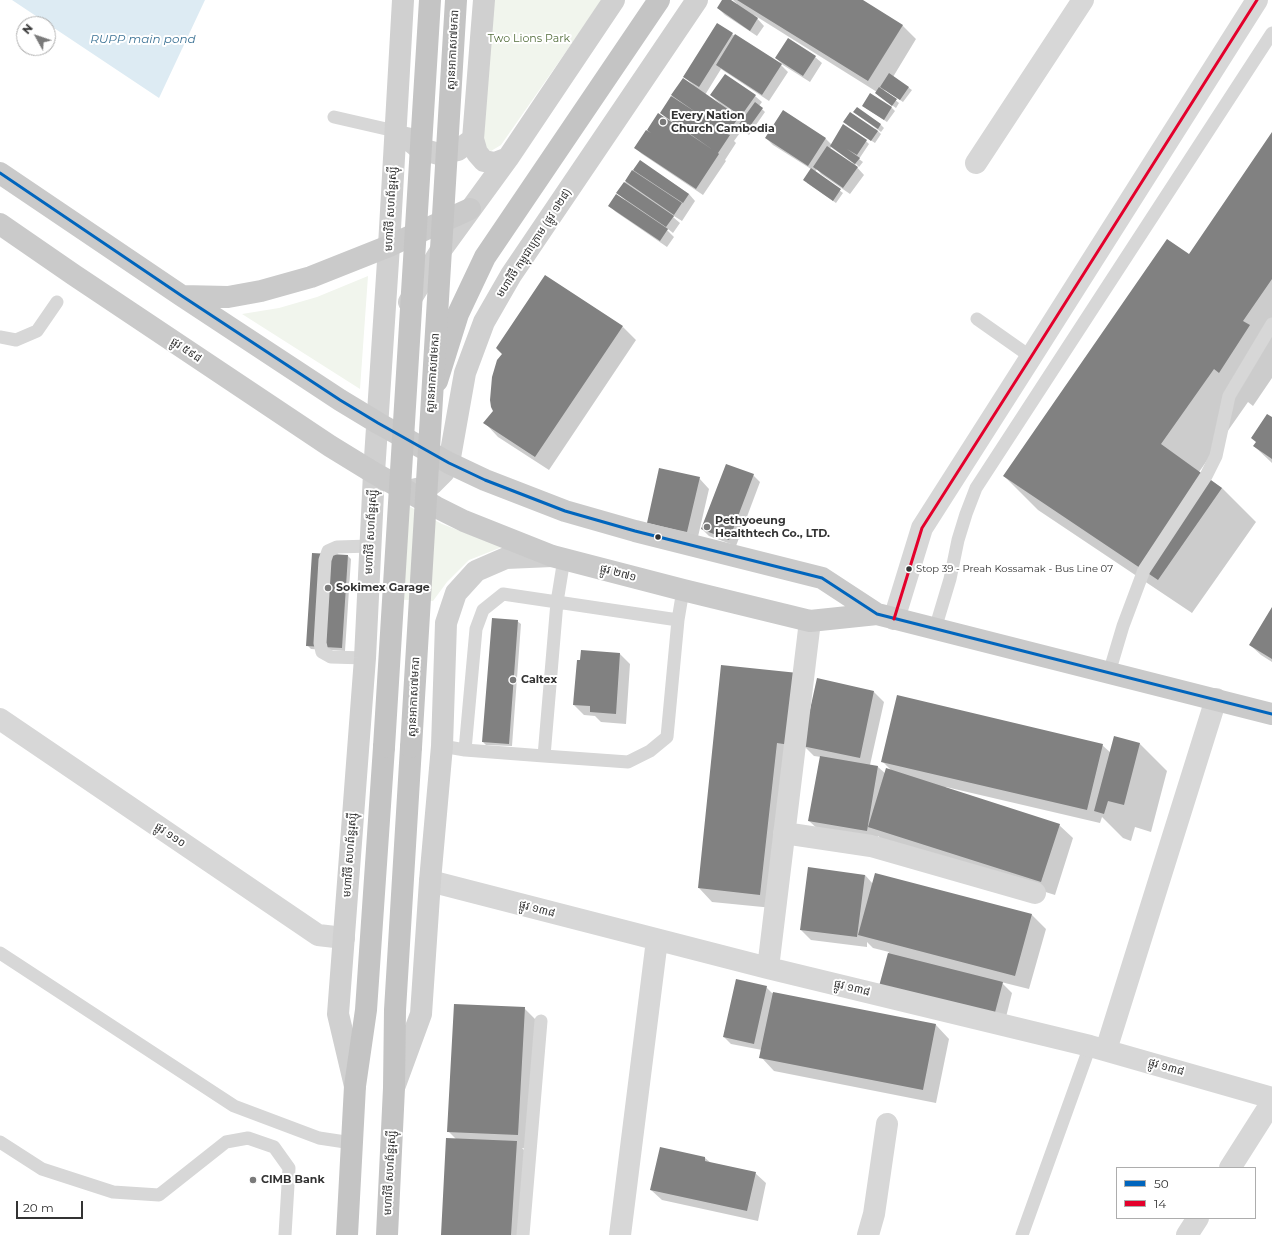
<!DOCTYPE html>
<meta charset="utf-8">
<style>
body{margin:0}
#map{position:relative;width:1272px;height:1235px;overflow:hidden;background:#fff;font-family:Montserrat,sans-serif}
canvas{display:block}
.legend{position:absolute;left:1116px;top:1167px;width:140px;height:52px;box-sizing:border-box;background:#fff;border:1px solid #adadad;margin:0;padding:5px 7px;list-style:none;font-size:12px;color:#333}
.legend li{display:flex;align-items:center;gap:8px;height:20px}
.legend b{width:20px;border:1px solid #adadad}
.north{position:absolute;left:16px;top:16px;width:40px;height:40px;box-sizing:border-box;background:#fff;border:1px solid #adadad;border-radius:50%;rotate:310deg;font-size:11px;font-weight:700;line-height:16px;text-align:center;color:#333}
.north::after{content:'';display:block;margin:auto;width:14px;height:18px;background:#7a7a7a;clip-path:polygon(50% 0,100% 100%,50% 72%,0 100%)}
.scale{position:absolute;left:16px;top:1201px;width:67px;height:18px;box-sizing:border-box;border:2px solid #333;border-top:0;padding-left:5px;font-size:12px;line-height:14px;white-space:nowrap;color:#333;-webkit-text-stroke:3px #fff;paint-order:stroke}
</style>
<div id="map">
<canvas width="1272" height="1235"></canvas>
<ul class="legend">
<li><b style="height:5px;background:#0065bd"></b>50</li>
<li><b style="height:5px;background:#e4002b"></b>14</li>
</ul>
<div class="north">N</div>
<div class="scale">20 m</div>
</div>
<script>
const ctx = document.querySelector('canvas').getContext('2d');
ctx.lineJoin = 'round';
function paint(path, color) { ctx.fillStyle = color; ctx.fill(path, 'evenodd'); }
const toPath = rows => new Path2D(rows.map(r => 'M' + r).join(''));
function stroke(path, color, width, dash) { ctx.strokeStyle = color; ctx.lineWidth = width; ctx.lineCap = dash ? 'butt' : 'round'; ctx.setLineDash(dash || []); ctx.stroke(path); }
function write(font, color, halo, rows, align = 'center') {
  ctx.font = font + ' Montserrat,"Noto Sans Khmer",sans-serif'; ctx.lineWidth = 4; ctx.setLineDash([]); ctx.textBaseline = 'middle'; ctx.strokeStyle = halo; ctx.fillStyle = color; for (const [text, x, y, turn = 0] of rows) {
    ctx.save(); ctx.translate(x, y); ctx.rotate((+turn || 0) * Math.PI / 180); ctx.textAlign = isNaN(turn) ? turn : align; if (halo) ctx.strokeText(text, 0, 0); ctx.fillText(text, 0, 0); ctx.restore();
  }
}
paint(toPath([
 [494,0,602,0,501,145,491,151,482,146],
 [368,276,360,389,242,314,279,308,317,297],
 [392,497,442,524,502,547,469,560,447,582,433,601,385,599]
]), '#f1f5ed');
paint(toPath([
 [12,0,205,0,159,98]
]), '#ddebf3');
paint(toPath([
 [724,0,729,0,736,5,737,4,733,0,861,0,903,26,916,39,893,77,912,90,903,102,885,90,884,91,899,103,896,108,879,96,876,93,877,92,754,15,764,26,757,36,725,15,718,8],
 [732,34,781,65,788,72,769,101,721,69,705,95,721,105,711,95,755,96,762,102,759,106,765,112,749,135,742,130,734,141,736,143,725,160,726,161,703,195,642,154,635,148,659,115,667,120,667,119,661,113,683,80,693,85,684,77],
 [736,114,744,119,742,122,736,115],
 [815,57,822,63,810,82,783,65,776,58],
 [857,108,881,125,884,128,881,132,858,115],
 [866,108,892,108,895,111,887,122],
 [847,125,876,129,881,134,875,143],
 [1272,134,1272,378,1253,406,1248,402,1199,472,1222,488,1256,522,1192,613,1038,510,1004,476,1189,255],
 [766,138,826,139,832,145,866,141,869,144,859,159,863,162,859,167,856,164,855,165,864,175,850,194,821,174,817,169,815,172,843,193,836,203,807,183,811,169,773,145],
 [831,147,853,163,852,164,830,149],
 [640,161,689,194,695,201,682,221,674,216,673,217,680,223,673,233,668,229,667,230,674,237,667,247,616,212,609,206,625,200,618,193],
 [623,327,636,340,549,470,498,437,485,423,494,411],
 [1272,418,1272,463,1254,446],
 [753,475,760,482,736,546,709,536,702,529],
 [699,478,709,489,697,541,648,522],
 [348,556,351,559,345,651,311,649,307,645],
 [1272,609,1272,662,1261,655,1250,645],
 [517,621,521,624,512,746,486,745,483,742],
 [582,651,620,654,630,664,626,724,601,722,595,716,584,715,574,705],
 [722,666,809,715,874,692,884,702,870,765,878,767,886,774,892,771,882,761,1102,745,1111,753,1139,743,1167,771,1151,832,1135,827,1131,841,1123,838,1102,817,1100,823,946,787,945,788,1059,825,1073,838,1055,895,882,840,878,836,877,841,820,831,809,821,821,757,814,756,805,747,773,908,712,902,699,888],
 [876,874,1032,915,1046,929,1029,989,1001,982,1012,993,1003,1029,879,990,889,952,873,948,867,942,867,947,811,940,801,930,865,875,873,884],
 [766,987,772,993,936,1025,949,1039,936,1103,774,1071,761,1057,762,1050,731,1044,724,1037],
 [524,1008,538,1022,531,1149,522,1148,530,1156,526,1235,442,1235,456,1139,448,1131],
 [705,1158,711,1163,755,1173,766,1183,758,1221,662,1200,651,1190]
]), '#0003');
paint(toPath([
 [722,0,731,0,758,18,750,31,717,8],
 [737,0,863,0,903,25,868,81],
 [717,23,733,33,699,87,683,77],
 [735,34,782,64,762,95,716,65],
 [788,38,816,56,803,76,775,58],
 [889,73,909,87,900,100,880,87],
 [725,74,756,95,741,116,710,95],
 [683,78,739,117,727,134,730,135,718,153,719,154,696,189,634,148,646,130,651,133,647,130,658,113,713,150,660,113,671,96,697,113,671,95],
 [879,87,897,99,892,106,875,93],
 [870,93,892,107,884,120,862,106],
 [755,102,763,108,745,133,737,127],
 [857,107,881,124,878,129,853,112],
 [783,110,826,138,808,166,765,138],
 [850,112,878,131,871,141,843,122],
 [843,124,867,140,857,155,847,149,860,158,855,164,830,146],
 [1272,132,1272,279,1243,321,1250,325,1219,373,1214,369,1161,444,1222,488,1158,580,1003,476,1167,239,1189,254],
 [827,146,858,167,843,188,813,167],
 [640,160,689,194,683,203,633,170],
 [811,168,841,189,833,201,803,180],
 [632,170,682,203,674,215,625,181],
 [624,182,674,216,666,227,616,193],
 [616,194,668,229,660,241,608,206],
 [545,275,623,326,535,457,483,423,493,411,491,407,490,400,492,377,497,360,502,354,496,348],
 [1267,414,1272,417,1272,459,1253,446,1256,442,1251,438],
 [726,464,754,474,729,540,701,529],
 [659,468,700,477,687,532,647,523],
 [312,553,348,555,342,648,306,646],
 [1272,607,1272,659,1249,645],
 [492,618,518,620,509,744,482,742],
 [581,650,620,653,616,714,590,712,590,706,573,705,577,660,580,660],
 [721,665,798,673,790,745,777,743,760,895,698,888],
 [817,678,874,691,860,758,802,746],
 [897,695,1103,744,1087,810,881,762],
 [1114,736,1140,743,1124,805,1108,801,1104,814,1094,811],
 [820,756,878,766,867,831,808,821],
 [886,768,1060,824,1041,882,868,827],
 [808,867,865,875,857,937,800,930],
 [875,873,1032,914,1015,976,858,935],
 [888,953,1003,982,993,1020,878,990],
 [736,979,767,986,754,1044,723,1037],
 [773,992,936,1024,923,1090,759,1058],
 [454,1004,525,1007,518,1135,447,1132],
 [446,1138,517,1141,511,1235,441,1235],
 [660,1147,705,1157,705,1161,756,1172,747,1211,650,1190]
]), '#818181');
stroke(toPath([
 [334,117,395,131],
 [977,319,1031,357],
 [0,337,16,340,37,331,57,302],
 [935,629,950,579,958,540,966,514,976,488,1272,33],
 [365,658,331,657,322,652,320,643,325,560,328,551,337,547,370,546],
 [1109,673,1123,626,1144,570,1206,476,1216,456,1229,396,1272,324],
 [442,746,465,750,544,756,557,602,678,620],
 [465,750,476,629,483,610,503,594,557,602,564,559],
 [544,756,628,762,650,751,667,737,678,620,683,590],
 [0,953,234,1106,319,1138,352,1143],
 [0,1142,42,1169,113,1192,159,1195,226,1142,248,1138,274,1147,289,1168,285,1235],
 [523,1235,541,1021],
 [1022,1235,1090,1046]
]), '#d7d7d7', 13);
stroke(toPath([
 [976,163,1083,0],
 [894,619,922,528,1031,357,1257,0],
 [0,719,318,935,344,938],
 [784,833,871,846,1035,893],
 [430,881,768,968,1090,1046,1272,1098],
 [768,968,810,621],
 [1106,1050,1216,699],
 [1230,1168,1272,1102],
 [620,1235,657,940],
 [868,1235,874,1214,887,1124],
 [1187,1235,1198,1218]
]), '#d7d7d7', 22);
stroke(toPath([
 [484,0,473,139,477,153,484,161,495,163,508,158],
 [407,138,420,149,439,154,458,150,473,139],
 [409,302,441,250,508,158,614,0],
 [412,490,421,488,432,484,444,472,449,463,465,373,484,322,511,275,697,0],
 [395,1085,421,1014,430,881,442,746,446,623,456,593,476,571,506,558,552,556],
 [355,1086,338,1014,365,658,374,473,389,246,403,0]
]), '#d0d0d0', 22);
stroke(toPath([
 [0,173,182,296,340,400,378,423,449,463,485,480,565,511,635,531,822,578,877,614,1272,714],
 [0,224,74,275,330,446,374,473,436,507,464,521,552,556,683,590,810,621,877,614],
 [182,296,228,297,261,291,311,277,389,246,470,209]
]), '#cacaca', 22);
stroke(toPath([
 [437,381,458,314,485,257,659,0],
 [347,1235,355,1086,366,1010,384,747],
 [387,1235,394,1088,395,1010,411,747]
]), '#c4c4c4', 22);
stroke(toPath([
 [384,747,430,0],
 [411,747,456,0]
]), '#c4c4c4', 22);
stroke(toPath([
 [0,173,182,296,340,400,378,423,449,463,485,480,565,511,635,531,822,578,877,614,1272,714]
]), '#0065bd', 3);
stroke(toPath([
 [894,619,922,528,1031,357,1257,0]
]), '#e4002b', 3);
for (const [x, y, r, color] of [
 [663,122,4,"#7a7a7a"],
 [707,527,4,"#7a7a7a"],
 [658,537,3.5,"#333"],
 [909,569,3.5,"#333"],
 [328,588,4,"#7a7a7a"],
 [513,680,4,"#7a7a7a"],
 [253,1180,4,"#7a7a7a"]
]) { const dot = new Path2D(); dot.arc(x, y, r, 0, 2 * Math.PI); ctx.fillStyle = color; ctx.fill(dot); stroke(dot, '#fff', 1.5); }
write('10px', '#333', '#fff', [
 ["Stop 39 - Preah Kossamak - Bus Line 07",916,569]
], 'left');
write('11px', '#56703f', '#fff', [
 ["Two Lions Park",529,39]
]);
write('11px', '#333', '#fff', [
 ["ស្ពានអាកាស៧មករា",453,50,-87],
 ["មហាវិថី សហព័ន្ធរុស្ស៊ី",391,209,-87],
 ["មហាវិថី កម្ពុជាក្រោម (ផ្លូវ ១២៨)",534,243,-57],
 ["ផ្លូវ ៥៩៨",186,350,34],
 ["ស្ពានអាកាស៧មករា",433,373,-86],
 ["មហាវិថី សហព័ន្ធរុស្ស៊ី",371,532,-87],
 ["ផ្លូវ ២៧១",618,573,15],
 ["ស្ពានអាកាស៧មករា",414,697,-87],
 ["ផ្លូវ ១១០",170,835,34],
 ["មហាវិថី សហព័ន្ធរុស្ស៊ី",350,855,-86],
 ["ផ្លូវ ១៣៨",537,909,15],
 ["ផ្លូវ ១៣៨",852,988,14],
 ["ផ្លូវ ១៣៨",1166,1067,16],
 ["មហាវិថី សហព័ន្ធរុស្ស៊ី",390,1173,-87]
]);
write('bold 11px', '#333', '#fff', [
 ["Every Nation",671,116],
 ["Church Cambodia",671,129],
 ["Pethyoeung",715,521],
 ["Healthtech Co., LTD.",715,534],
 ["Sokimex Garage",336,588],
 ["Caltex",521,680],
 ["CIMB Bank",261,1180]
], 'left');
write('italic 12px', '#3f7597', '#fff', [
 ["RUPP main pond",143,39]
]);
</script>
